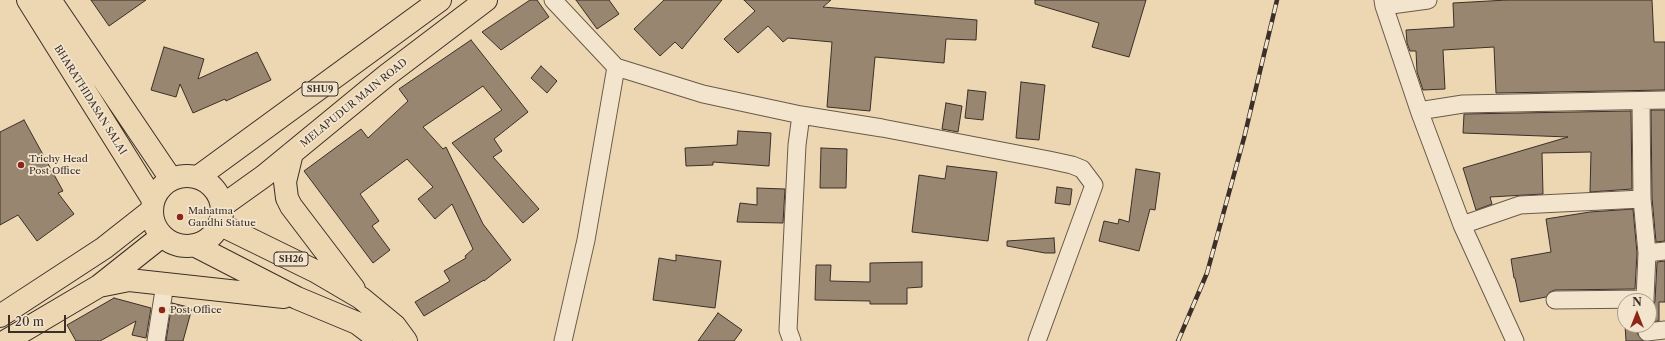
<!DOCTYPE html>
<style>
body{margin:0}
#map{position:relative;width:1665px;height:341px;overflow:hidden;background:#edd7b2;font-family:"Libre Caslon Text",serif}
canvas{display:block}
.north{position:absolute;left:1617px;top:293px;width:40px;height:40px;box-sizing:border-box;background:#f3e5cd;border:1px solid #a99c8b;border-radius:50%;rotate:0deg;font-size:11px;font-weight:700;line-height:16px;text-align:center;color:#3b2f28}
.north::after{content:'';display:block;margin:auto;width:14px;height:18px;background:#8f2418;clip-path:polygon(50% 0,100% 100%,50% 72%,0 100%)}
.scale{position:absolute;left:8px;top:315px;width:58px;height:18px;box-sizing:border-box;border:2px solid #3b2f28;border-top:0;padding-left:5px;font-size:12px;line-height:14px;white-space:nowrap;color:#3b2f28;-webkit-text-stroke:3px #f3e5cd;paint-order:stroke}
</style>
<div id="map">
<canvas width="1665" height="341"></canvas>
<div class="north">N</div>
<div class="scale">20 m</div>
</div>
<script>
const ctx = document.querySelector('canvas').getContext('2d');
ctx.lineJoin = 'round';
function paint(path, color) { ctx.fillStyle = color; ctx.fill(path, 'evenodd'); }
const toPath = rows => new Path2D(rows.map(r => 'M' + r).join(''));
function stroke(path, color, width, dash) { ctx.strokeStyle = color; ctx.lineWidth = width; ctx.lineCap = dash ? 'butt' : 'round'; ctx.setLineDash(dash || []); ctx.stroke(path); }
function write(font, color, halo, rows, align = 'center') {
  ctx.font = font + ' "Libre Caslon Text",serif'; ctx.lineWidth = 3.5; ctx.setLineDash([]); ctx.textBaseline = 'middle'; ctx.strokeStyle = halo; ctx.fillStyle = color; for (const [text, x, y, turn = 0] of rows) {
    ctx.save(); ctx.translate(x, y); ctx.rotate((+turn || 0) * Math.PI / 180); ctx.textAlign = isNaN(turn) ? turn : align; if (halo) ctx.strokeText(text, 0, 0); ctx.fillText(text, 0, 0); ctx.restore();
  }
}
const building = toPath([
 [91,0,146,0,109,26,91,0],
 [530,0,537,0,549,17,501,50,482,32,530,0],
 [576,0,609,0,619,14,597,29,576,0],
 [664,0,722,0,682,49,675,42,660,56,634,29,664,0],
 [744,0,831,0,823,7,977,20,976,40,946,39,944,63,875,57,870,111,827,107,832,42,788,38,783,42,768,26,738,53,724,39,755,11,744,0],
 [1035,0,1146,0,1129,57,1092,47,1099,23,1035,4,1035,0],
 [1507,0,1652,0,1654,42,1665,42,1665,90,1496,93,1494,47,1443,50,1445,89,1423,90,1417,72,1416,51,1410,51,1407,43,1406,30,1454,27,1453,3,1507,0],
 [471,40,528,112,494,139,502,151,493,157,539,209,523,223,452,143,502,110,483,86,423,127,443,149,446,147,483,224,511,260,484,281,484,280,424,316,415,302,450,281,444,271,466,258,465,256,473,249,452,204,435,219,418,199,433,187,407,159,360,194,379,221,372,226,390,250,373,263,304,171,361,129,368,138,408,101,399,89,471,40],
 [164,47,204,59,198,79,257,52,271,80,226,101,225,99,193,113,180,84,176,97,151,90,164,47],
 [541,66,557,81,547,93,531,78,541,66],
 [1021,82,1045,85,1039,140,1016,138,1021,82],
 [968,90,986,92,983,120,965,118,968,90],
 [946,103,962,106,958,132,942,129,946,103],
 [1651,110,1665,110,1665,241,1656,242,1652,198,1651,110],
 [1631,111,1632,189,1590,192,1591,152,1542,153,1543,194,1490,197,1492,204,1476,210,1463,168,1568,137,1463,133,1464,114,1631,111],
 [24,120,63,191,58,193,74,214,37,241,18,215,0,225,0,132,24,120],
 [738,131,771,133,769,166,713,162,713,165,686,166,685,148,737,145,738,131],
 [821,148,847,149,846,188,820,188,821,148],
 [947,166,997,172,988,241,912,232,919,175,945,179,947,166],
 [1136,169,1160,173,1155,210,1150,209,1139,251,1099,241,1104,221,1118,224,1119,219,1129,222,1136,169],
 [1057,187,1072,189,1070,205,1055,203,1057,187],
 [757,188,785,189,783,223,737,222,740,203,757,205,757,188],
 [1633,209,1637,253,1635,289,1555,290,1550,292,1546,297,1520,302,1515,278,1514,278,1511,259,1551,252,1546,219,1590,212,1633,209],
 [1054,238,1055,253,1045,253,1007,246,1007,241,1054,238],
 [676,255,721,261,715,308,653,300,659,258,676,261,676,255],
 [1665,261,1665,302,1659,302,1659,321,1649,322,1649,310,1653,306,1655,301,1657,262,1665,261],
 [922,262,922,287,907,288,907,304,870,304,870,301,815,300,816,265,831,265,830,281,870,282,870,263,922,262],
 [114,298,151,308,146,338,132,335,136,321,100,341,76,341,67,325,114,298],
 [172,303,192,308,183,341,166,341,172,303],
 [718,313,742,330,734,341,698,341,718,313],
 [1625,325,1640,325,1638,328,1637,333,1643,341,1626,341,1625,325]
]);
paint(building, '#988670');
stroke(building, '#3b2f28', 1);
const street = toPath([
 [553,0,616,67,703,94,801,115,882,128,1049,160,1072,165,1082,169,1094,185,1037,341],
 [1383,0,1384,6,1428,0],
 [1384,6,1420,113,1462,225,1515,341],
 [1641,101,1642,199,1647,253,1645,299],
 [1420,113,1425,110,1463,104,1665,100],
 [1462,225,1520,205,1642,199],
 [1647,253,1665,251],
 [1555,300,1645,299,1645,301],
 [1647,332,1665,330],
 [156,341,165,284],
 [563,341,586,240,616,67],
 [792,341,788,330,797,145,801,115]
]);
const primary = toPath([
 [28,0,153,200],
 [50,0,171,179],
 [292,153,285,182,287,198,291,206,354,289],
 '152 211a35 35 0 1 1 70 0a35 35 0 1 1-70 0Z',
 [198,177,440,0],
 [222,206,264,176,387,75,486,0],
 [219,224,315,271,361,298,395,326,406,341],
 [194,245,297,298,357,323,381,341],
 [99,286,129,280,284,297],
 [0,316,104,248,151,211],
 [6,341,99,286,162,236]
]);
stroke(street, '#68594a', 19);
stroke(primary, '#3b2f28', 24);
stroke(street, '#f3e5cd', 17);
stroke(primary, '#edd7b2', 22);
const rail = toPath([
 [1178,341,1207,273,1244,138,1277,0]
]);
stroke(rail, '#3b2f28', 4.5);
stroke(rail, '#f3e5cd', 3, [9]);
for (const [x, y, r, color] of [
 [21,165,4,"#8f2418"],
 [180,217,4,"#8f2418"],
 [162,310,4,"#8f2418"]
]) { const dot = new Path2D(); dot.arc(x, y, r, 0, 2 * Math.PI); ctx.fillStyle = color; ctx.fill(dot); stroke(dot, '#f3e5cd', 1.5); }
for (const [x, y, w] of [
 [320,89,36],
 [291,259,34]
]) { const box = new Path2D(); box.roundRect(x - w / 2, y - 7, w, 14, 3); ctx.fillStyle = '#f3e5cd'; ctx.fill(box); stroke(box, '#3b2f28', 1); }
write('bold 9px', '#3b2f28', null, [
 ["SHU9",320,89],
 ["SH26",291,259]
]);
write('10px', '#3b2f28', '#f3e5cd', [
 ["BHARATHIDASAN SALAI",90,100,58],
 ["MELAPUDUR MAIN ROAD",354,103,-39]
]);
write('10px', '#3b2f28', '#f3e5cd', [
 ["Trichy Head",29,159],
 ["Post Office",29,171],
 ["Mahatma",188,211],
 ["Gandhi Statue",188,223],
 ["Post Office",170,310]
], 'left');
</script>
